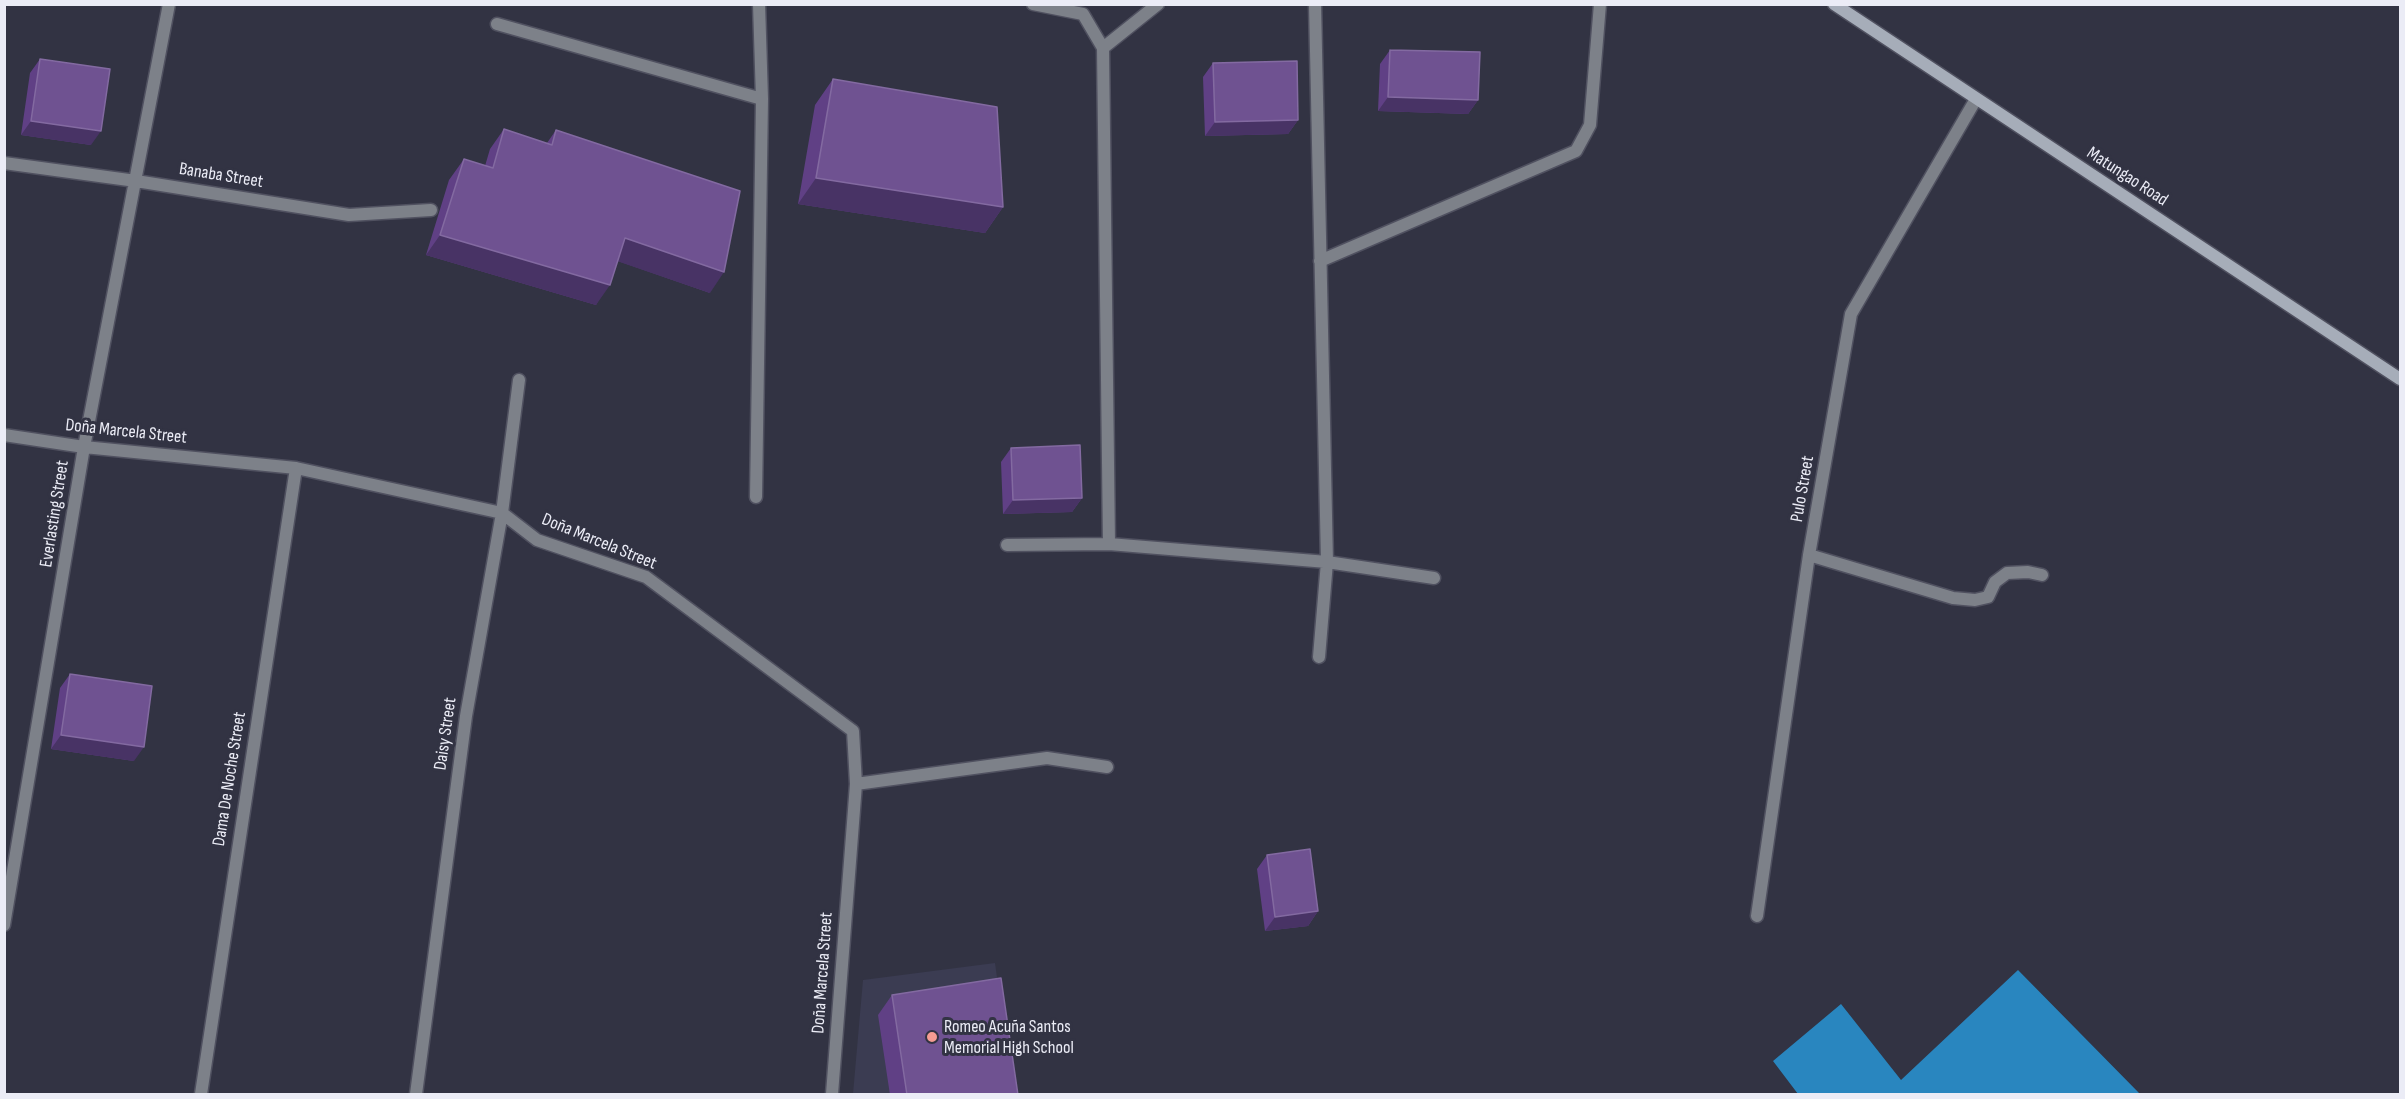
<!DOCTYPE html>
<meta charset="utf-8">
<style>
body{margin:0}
#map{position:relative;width:2405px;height:1099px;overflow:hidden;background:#323343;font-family:"Sofia Sans Condensed",sans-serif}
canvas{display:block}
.frame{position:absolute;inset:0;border:6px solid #ebecf6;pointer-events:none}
</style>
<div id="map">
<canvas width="2405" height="1099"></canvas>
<div class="frame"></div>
</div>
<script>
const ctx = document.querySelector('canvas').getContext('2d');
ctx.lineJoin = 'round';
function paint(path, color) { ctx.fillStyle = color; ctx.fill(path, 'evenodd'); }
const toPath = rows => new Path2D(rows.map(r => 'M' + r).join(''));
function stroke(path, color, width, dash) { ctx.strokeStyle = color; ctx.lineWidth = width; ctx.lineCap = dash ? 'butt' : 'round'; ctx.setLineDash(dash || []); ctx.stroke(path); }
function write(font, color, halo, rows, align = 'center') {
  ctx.font = font + ' "Sofia Sans Condensed",sans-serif'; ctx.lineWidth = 6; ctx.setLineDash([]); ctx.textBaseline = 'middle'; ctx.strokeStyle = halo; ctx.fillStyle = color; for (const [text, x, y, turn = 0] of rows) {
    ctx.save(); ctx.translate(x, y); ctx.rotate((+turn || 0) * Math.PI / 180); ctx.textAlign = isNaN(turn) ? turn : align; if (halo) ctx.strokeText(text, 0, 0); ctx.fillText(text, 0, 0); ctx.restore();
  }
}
paint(toPath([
 [995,963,1013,1094,853,1094,863,980]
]), '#3b3c52');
paint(toPath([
 [2018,970,2140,1094,1798,1094,1773,1061,1841,1004,1901,1080]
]), '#2986bf');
const service = toPath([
 [497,24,762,99],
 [756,497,762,99,759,4]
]);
const minor = toPath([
 [1033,4,1083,14,1103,48,1109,544],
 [1315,4,1327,562,1319,657],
 [1103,48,1158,4],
 [4,163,136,181,349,215,431,210],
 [1320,261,1576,151,1590,125,1600,4],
 [4,435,84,447,296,468,502,513,537,540,646,577,853,731,856,784,832,1094],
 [1007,545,1109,544,1327,562,1434,578],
 [1809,555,1953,598,1975,600,1988,597,1995,582,2007,573,2028,572,2042,575],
 [856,784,1047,758,1107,767],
 [1757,916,1809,555,1851,314,1976,99],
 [4,925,84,447,169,4],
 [201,1094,296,468],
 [416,1094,466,716,502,513,519,380]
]);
const secondary = toPath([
 [1834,4,2400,379]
]);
stroke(service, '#505160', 15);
stroke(minor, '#505160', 15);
stroke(secondary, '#505160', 15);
stroke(service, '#7d8189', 12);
stroke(minor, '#7d8189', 12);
stroke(secondary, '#a6adb9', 12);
paint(toPath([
 [1390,50,1478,100,1468,114,1378,111,1380,64],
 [40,59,91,145,21,135,30,73],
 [1213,63,1298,120,1288,134,1205,136,1203,77],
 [833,79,1003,207,985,233,798,204,815,105],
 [504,129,547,143,556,130,710,293,618,261,596,305,426,255,449,180,464,159,485,166,490,149],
 [1011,448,1082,498,1072,512,1003,514,1001,462],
 [70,674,134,761,51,749,60,688],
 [1267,855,1318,911,1308,926,1265,931,1257,869],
 [892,995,1018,1095,890,1095,878,1015]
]), '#604085');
paint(toPath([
 [1388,97,1478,100,1468,114,1378,111],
 [1298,120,1288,134,1205,136,1215,122],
 [31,121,101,131,91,145,21,135],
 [816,178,1003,207,985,233,798,204],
 [440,235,610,285,596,305,426,255],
 [625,238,724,272,710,293,611,259],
 [1082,498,1072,512,1003,514,1013,500],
 [61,735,144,747,134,761,51,749],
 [1318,911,1308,926,1265,931,1275,917]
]), '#483365');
const building = toPath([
 [1390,50,1480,52,1478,100,1388,97,1390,50],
 [40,59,110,69,101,131,31,121,40,59],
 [1297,61,1298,120,1215,122,1213,63,1297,61],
 [833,79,997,107,1003,207,816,178,833,79],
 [504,129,552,145,556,130,740,191,724,272,625,238,610,285,440,235,464,159,493,168,504,129],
 [1080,445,1082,498,1013,500,1011,448,1080,445],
 [70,674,152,686,144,747,61,735,70,674],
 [1310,849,1318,911,1275,917,1267,855,1310,849],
 [1001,978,1018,1095,907,1095,892,995,1001,978]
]);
paint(building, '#6f5291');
stroke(building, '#836aa1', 1.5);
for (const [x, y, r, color] of [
 [932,1037,6,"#f59c92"]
]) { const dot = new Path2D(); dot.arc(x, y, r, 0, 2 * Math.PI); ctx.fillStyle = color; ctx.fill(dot); stroke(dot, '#323343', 2); }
write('18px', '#ebecf6', '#323343', [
 ["Banaba Street",221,176,9],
 ["Matungao Road",2127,177,33],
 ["Doña Marcela Street",126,432,6],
 ["Pulo Street",1803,489,-80],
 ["Everlasting Street",55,514,-81],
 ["Doña Marcela Street",599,542,22],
 ["Daisy Street",446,734,-82],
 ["Dama De Noche Street",230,779,-81],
 ["Doña Marcela Street",823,973,-86]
]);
write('18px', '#ebecf6', '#323343', [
 ["Romeo Acuña Santos",944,1027],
 ["Memorial High School",944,1048]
], 'left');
</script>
